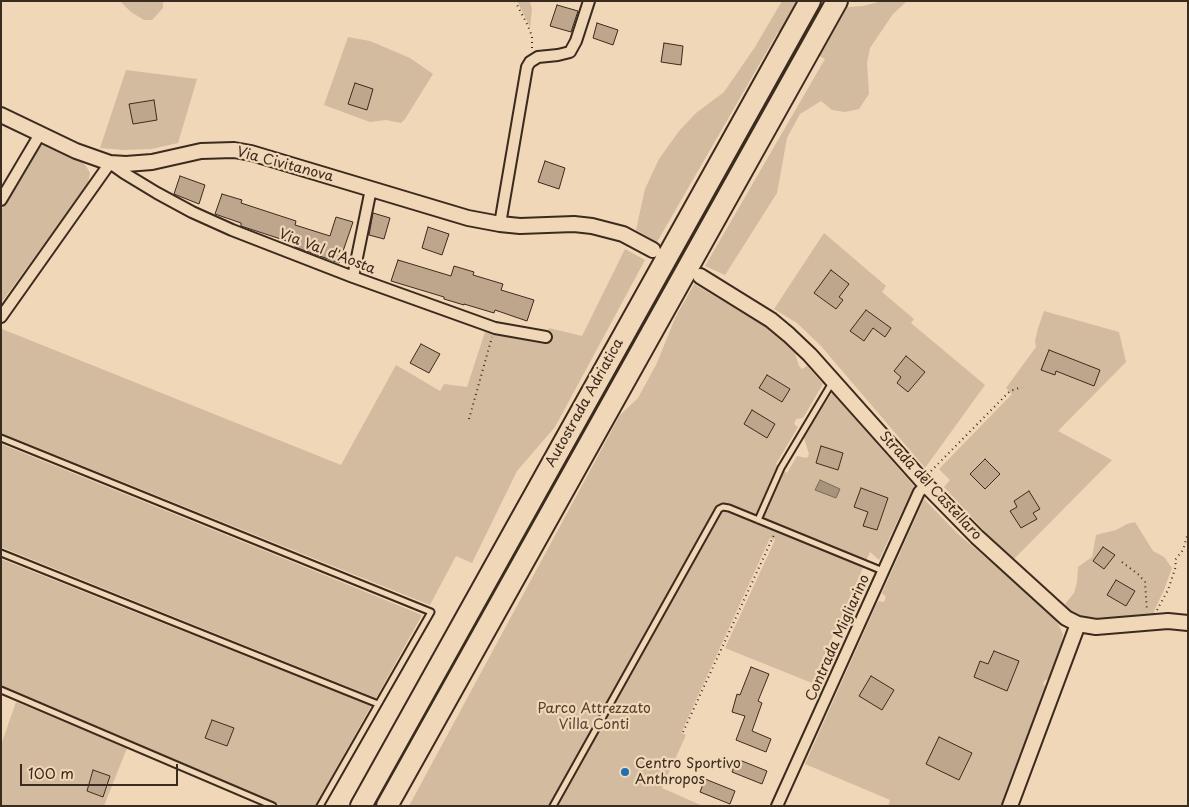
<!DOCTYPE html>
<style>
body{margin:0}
#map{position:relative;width:1189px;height:807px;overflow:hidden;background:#f0d7b8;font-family:"Playpen Sans",sans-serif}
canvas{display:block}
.frame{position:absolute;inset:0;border:2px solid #3b2a1e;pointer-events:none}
.scale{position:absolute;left:20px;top:764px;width:158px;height:22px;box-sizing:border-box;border:2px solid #3b2a1e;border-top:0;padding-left:6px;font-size:15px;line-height:18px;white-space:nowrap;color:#3b2a1e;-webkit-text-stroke:4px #f0d7b8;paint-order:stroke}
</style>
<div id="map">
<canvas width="1189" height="807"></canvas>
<div class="frame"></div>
<div class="scale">100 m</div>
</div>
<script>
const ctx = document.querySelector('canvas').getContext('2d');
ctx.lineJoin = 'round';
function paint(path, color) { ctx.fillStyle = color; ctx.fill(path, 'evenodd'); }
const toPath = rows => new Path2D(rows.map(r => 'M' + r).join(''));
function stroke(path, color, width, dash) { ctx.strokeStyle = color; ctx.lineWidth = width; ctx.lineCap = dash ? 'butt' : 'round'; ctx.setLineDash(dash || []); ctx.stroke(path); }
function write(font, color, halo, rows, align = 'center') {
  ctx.font = font + ' "Playpen Sans",sans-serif'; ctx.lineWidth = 4.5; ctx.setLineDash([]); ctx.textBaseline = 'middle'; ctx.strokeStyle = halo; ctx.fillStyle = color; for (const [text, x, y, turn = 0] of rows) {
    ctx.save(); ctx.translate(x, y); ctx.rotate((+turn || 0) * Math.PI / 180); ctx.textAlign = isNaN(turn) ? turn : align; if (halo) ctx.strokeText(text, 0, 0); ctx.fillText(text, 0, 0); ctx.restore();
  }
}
paint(toPath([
 [120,1,163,1,163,8,152,20,144,20,131,12],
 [517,1,530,2,532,9,530,27],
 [782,1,838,1,849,7,863,6,883,1,907,1,893,14,870,48,867,63,869,94,859,109,845,112,832,110,821,101,800,114,787,138,777,193,725,275,705,266,825,59,778,32,657,242,636,230,645,189,659,159,679,131,696,113,724,92,755,47],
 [348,37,370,41,410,58,433,74,405,119,401,123,386,120,370,122,324,105],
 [126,70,197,79,178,143,151,149,125,150,100,148],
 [154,100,157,120,133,124,130,104],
 [43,145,50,145,77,158,86,166,90,173,88,183,1,303,1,211,35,150],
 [824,233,886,286,882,292,914,319,911,323,985,385,925,468,821,346,797,323,774,309],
 [814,293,839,297,843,300,836,309],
 [866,310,891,328,885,337,873,328],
 [906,356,925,372,908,392,897,383,901,377,894,371],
 [625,249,645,260,555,427,517,471,472,563,456,556,430,605,1,433,2,329,341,465,396,365,440,391,444,384,467,387,485,332,543,344,549,328,582,336],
 [694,284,768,328,795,353,799,366,802,369,807,366,823,384,803,418,796,419,794,424,798,427,776,464,787,473,797,456,807,458,809,454,804,438,832,393,914,486,879,560,870,552,812,683,725,648,775,540,770,538,681,733,686,735,662,788,703,806,409,806,620,415,638,398,657,363,675,318],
 [767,375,790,389,782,401,759,388],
 [821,447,843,454,838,470,816,463],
 [861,488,888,498,877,530,864,525,868,512,854,507],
 [1044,311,1119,332,1126,362,1058,431,1112,460,1012,561,944,487,950,480,939,469,1012,394,1006,388,1036,347,1035,341,1038,328],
 [1049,350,1100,371,1094,385,1056,371,1055,375],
 [984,459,1000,474,985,489,970,474],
 [1029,492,1040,509,1033,513,1037,519,1021,528,1011,511,1017,507,1014,501],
 [1,444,285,559,422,615,376,698,1,547],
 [924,499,958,534,1054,616,1063,634,1061,647,1049,679,1045,680,1043,684,1046,687,1002,806,888,806,890,800,805,764,878,601,884,602,886,597,882,593],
 [1135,522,1153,551,1164,557,1172,568,1164,590,1154,611,1155,617,1097,621,1080,618,1072,614,1065,604,1074,593,1077,582,1078,567,1092,557,1096,535,1116,530,1127,524],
 [1103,547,1114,555,1104,569,1093,561],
 [1135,591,1126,606,1107,595],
 [1,559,371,706,315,806,283,806,1,685],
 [212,720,234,728,227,746,205,738],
 [16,702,127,748,104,806,1,806,1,745],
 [93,770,110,776,103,797,87,791]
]), '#d2bb9f');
const water = toPath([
 [820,480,840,489,836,498,815,490,820,480]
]);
paint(water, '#a8937c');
stroke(water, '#7c6956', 1);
const building = toPath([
 [557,5,578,11,571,32,550,26,557,5],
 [597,23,618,30,613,45,593,38,597,23],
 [664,43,683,46,681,65,661,62,664,43],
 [355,83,373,89,367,110,348,104,355,83],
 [154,100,157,120,133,124,129,104,154,100],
 [545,161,565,168,559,189,538,182,545,161],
 [180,176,205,185,199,204,174,194,180,176],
 [222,194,242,200,241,203,296,221,295,225,330,236,336,217,353,222,339,263,295,247,296,244,241,226,241,223,215,214,222,194],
 [373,213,390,218,384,239,369,235,373,213],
 [428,227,449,234,442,255,422,248,428,227],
 [398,260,451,276,454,266,474,272,473,275,503,284,501,290,534,300,527,321,495,310,494,313,464,304,464,305,444,299,444,297,391,281,398,260],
 [831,270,849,284,839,297,843,300,836,309,814,293,831,270],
 [866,310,891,328,885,337,873,328,864,341,850,331,866,310],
 [421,344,440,354,429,373,410,363,421,344],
 [1049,350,1100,370,1094,386,1056,371,1055,375,1041,370,1049,350],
 [906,356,925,372,908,392,897,383,901,377,894,371,906,356],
 [767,375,790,389,782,402,759,388,767,375],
 [752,410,775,424,767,438,744,424,752,410],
 [821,446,843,453,838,470,816,463,821,446],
 [985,459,1000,474,985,489,970,474,985,459],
 [861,488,888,498,877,530,863,526,868,512,854,507,861,488],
 [1029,491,1040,509,1033,513,1037,519,1021,528,1010,511,1017,507,1014,501,1029,491],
 [1103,547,1115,555,1104,569,1093,561,1103,547],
 [1116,580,1135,591,1126,606,1107,595,1116,580],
 [994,651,1019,661,1007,691,974,677,980,661,988,664,994,651],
 [751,667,769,674,758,701,762,703,752,731,771,739,766,752,736,740,745,716,732,712,737,694,740,695,751,667],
 [871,676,894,690,882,710,859,696,871,676],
 [212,720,234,728,227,746,205,738,212,720],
 [939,737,972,753,959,780,926,764,939,737],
 [737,759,767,771,762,784,732,772,737,759],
 [93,770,110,776,103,797,87,791,93,770],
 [705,779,735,791,730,804,700,792,705,779]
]);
paint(building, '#bea68d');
stroke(building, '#3b2a1e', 1);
const service = toPath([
 [1,438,431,612,320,806],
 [758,520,781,468,833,381],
 [1,553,378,704],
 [1,690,273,806],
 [553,806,719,509,723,507,729,508,883,571]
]);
const minor = toPath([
 [1,200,40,134],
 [500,224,527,67,530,62,538,57,558,55,570,52,576,41,589,1],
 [353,277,371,189],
 [1,317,110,163,124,173,157,193,192,212,232,230,353,277,495,328,546,337],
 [777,806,919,492,926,485]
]);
const tertiary = toPath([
 [1,115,76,151,110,163,126,164,152,162,201,151,234,150,251,153,468,218,500,224,520,226,574,224,592,226,623,234,653,250],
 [700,276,771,320,789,335,810,355,926,485,977,537,1066,618,1078,624,1096,627,1168,621,1188,623],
 [1010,806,1078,624]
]);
const motorway = toPath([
 [361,806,810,1],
 [387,806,837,1]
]);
stroke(service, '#3b2a1e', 9);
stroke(minor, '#3b2a1e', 14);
stroke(tertiary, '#3b2a1e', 18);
stroke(motorway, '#3b2a1e', 24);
stroke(toPath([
 [515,1,527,24,532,36,532,50],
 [469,419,492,337],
 [931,471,1010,391,1022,387],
 [1122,562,1139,575,1145,582,1147,611],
 [1157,610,1168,590,1176,566,1175,560,1183,550,1188,533],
 [683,732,774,535]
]), '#3b2a1e', 2, [1, 4]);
stroke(service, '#f0d7b8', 5);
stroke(minor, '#f0d7b8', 10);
stroke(tertiary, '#f0d7b8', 14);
stroke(motorway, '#f0d7b8', 20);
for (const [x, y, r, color] of [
 [625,772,5,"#1f6fb2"]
]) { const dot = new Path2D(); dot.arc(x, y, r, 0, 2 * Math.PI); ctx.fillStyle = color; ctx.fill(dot); stroke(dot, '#f0d7b8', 2); }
write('14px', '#3b2a1e', '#f0d7b8', [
 ["Via Civitanova",285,165,15],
 ["Via Val d'Aosta",327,252,21],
 ["Autostrada Adriatica",585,403,-61],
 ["Strada del Castellaro",930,486,47],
 ["Contrada Migliarino",838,638,-66]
]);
write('14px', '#524031', '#f0d7b8', [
 ["Parco Attrezzato",594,709],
 ["Villa Conti",594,725]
]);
write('14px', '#3b2a1e', '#f0d7b8', [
 ["Centro Sportivo",635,764],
 ["Anthropos",635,780]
], 'left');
</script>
